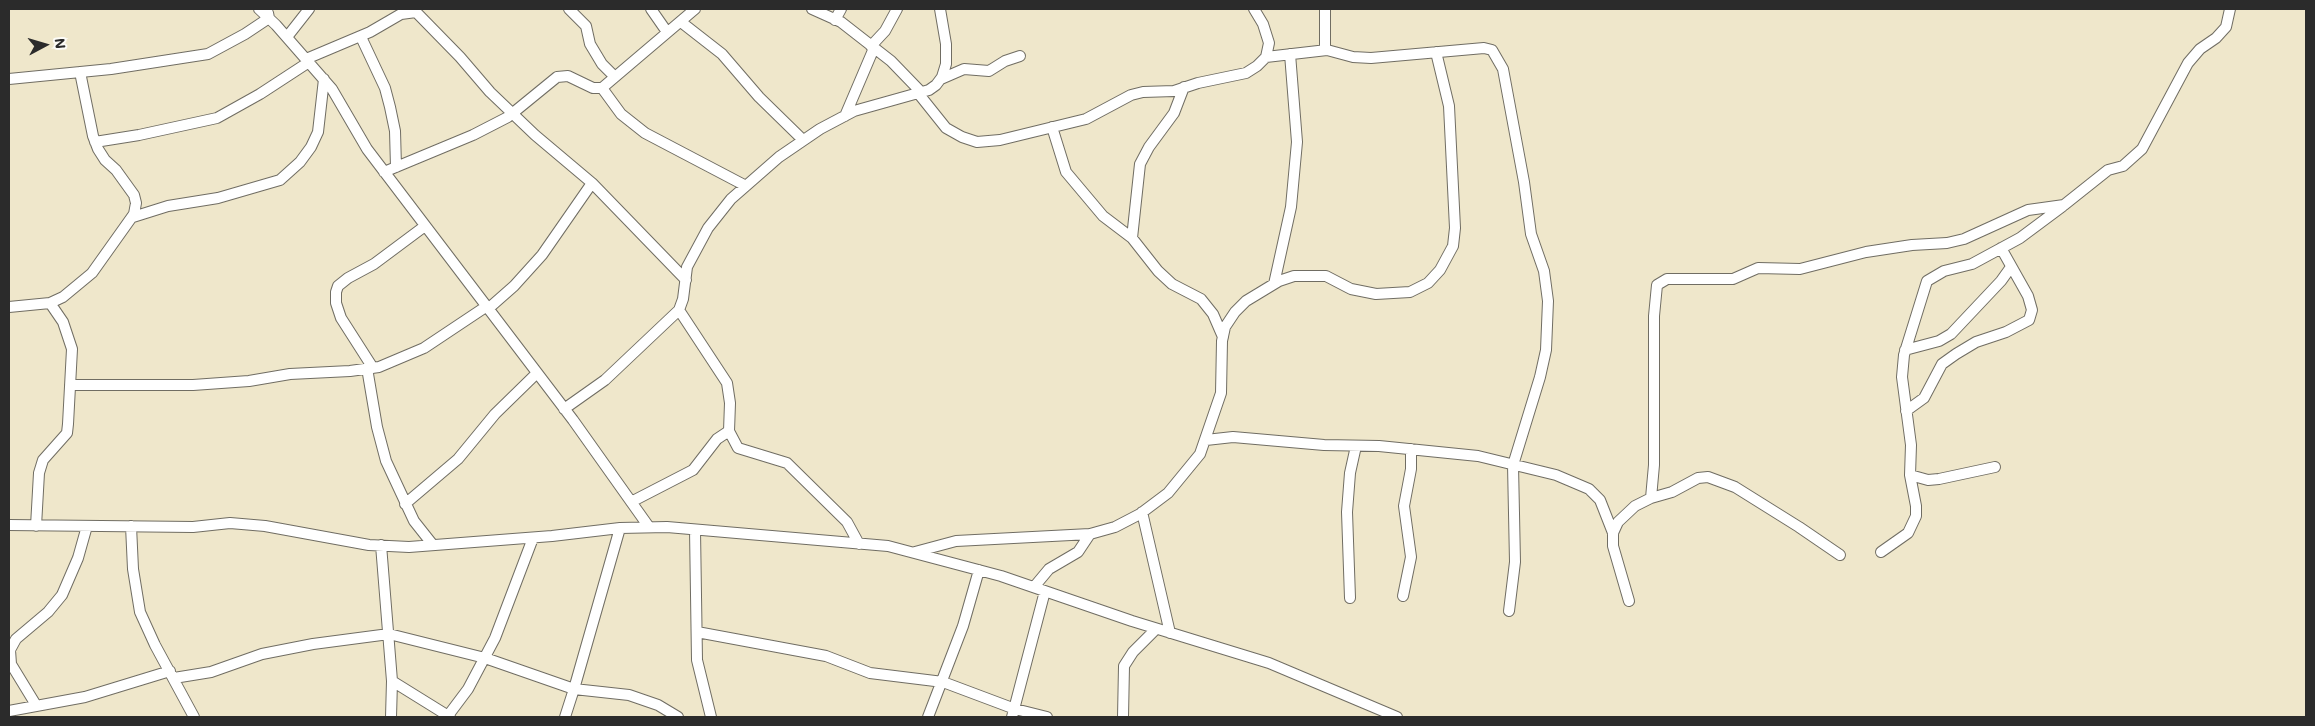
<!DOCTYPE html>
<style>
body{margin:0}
#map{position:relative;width:2315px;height:726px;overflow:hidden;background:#efe7cb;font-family:Mali,sans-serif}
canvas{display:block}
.frame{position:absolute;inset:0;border:10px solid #2b2b2b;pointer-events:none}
.north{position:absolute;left:20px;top:20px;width:50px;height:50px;-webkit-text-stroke:4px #fdfcf7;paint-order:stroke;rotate:84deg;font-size:14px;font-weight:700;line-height:20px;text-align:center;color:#2b2b2b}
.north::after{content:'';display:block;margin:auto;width:18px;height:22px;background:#2b2b2b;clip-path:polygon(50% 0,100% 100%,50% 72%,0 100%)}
</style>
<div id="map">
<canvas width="2315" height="726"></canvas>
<div class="frame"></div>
<div class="north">N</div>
</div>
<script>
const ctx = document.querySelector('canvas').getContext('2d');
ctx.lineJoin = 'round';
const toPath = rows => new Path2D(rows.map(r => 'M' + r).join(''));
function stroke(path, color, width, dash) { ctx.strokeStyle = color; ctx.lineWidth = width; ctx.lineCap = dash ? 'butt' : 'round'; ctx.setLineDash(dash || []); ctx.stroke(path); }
const minor = toPath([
 [259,9,276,25,332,89,367,149,573,420,649,527],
 [569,9,586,26,590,44,602,64,615,77],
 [651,9,667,32],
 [812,9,841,22,891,61,921,92],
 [835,20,841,9],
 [681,22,722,54,759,97,803,140],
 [287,37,309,9],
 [361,37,385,88,390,107,395,131,396,167],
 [871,46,885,31,897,9],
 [1325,50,1325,9],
 [1266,57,1327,50,1353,57,1371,58,1484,48,1492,50,1503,69,1524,182,1531,234,1544,271,1548,301,1546,350,1540,377,1513,465,1515,562,1509,611],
 [306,59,370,32,401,14,416,12,460,57,490,92,535,135,592,183,686,280],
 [9,79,111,69,208,54,245,34,269,18,268,13],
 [941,79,964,69,989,71,1005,61,1020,56],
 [602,88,621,114,645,133,746,186],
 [918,93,946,128,962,137,977,142,1000,140,1086,119,1131,95,1143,92,1174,91,1198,83,1246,73,1257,66,1266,57,1269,43,1263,24,1254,9],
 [845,116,874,48],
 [1052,127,1066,172,1103,216,1132,238,1158,271,1172,284,1201,299,1213,314,1223,337],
 [95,142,139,135,217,118,260,94,309,62],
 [384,172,473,135,508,117,557,77,568,76,593,88,602,88,695,9],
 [133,217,168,206,218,198,280,180,300,162,311,147,318,132,324,79],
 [1132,238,1140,164,1149,147,1174,113,1184,87],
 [1274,284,1291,207,1297,142,1290,54],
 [9,307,50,303,63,297,92,273,134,214,136,203,134,195,116,170,105,160,98,149,93,136,80,72],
 [489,308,514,286,542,255,592,183],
 [679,310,727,383,730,403,729,431,738,448,787,463,847,522,859,544],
 [1905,350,1939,341,1951,334,2001,281,2011,267],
 [367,368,377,427,386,461,414,521,433,545],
 [373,368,341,318,336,303,336,292,338,286,348,278,374,264,425,226],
 [70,385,193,385,249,381,290,374,350,371,379,367,424,348,487,306],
 [564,409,605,380,679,310,683,299,687,267,708,228,731,199,779,157,820,129,854,111,929,90,936,85,942,77,946,64,946,44,940,9],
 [1906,411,1924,398,1942,364,1956,354,1976,342,2006,332,2029,320,2032,310,2028,296,2001,248],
 [1206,440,1233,437,1324,445,1379,446,1478,456,1556,475,1589,489,1600,500,1613,533],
 [1910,475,1928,480,1939,479,1995,467],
 [1651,498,1654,465,1654,316,1657,285,1667,279,1733,279,1758,268,1800,269,1866,252,1912,245,1947,243,1964,239,2028,210,2064,205,2108,170,2123,166,2142,149,2188,63,2200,49,2216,38,2226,27,2230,9],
 [631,502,693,470,717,439,729,431],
 [405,504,458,459,495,414,537,373],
 [1142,512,1170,633],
 [9,525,193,527,230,523,265,526,369,545,409,547,552,536,620,528,667,527,888,546,1001,576,1132,621,1269,663,1397,717],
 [36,526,39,473,43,460,67,433,68,424,72,349,63,322,50,303],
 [131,526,133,569,140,612,155,645,194,717],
 [695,530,697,660,711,717],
 [381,545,392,681,391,717],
 [915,552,956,541,1090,534,1115,527,1140,514,1168,493,1200,454,1221,393,1222,341,1225,327,1235,312,1246,301,1279,281,1294,276,1326,276,1351,289,1376,294,1410,292,1428,283,1440,270,1453,246,1455,228,1449,106,1436,52],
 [1881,552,1908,533,1916,516,1916,506,1910,475,1911,445,1902,377,1904,355,1927,281,1944,271,1972,264,2020,238,2063,206],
 [1034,587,1049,569,1078,552,1090,534],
 [1403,596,1411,557,1404,506,1411,469,1411,449],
 [1350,598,1347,512,1350,473,1356,446],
 [1629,601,1613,546,1613,533,1618,522,1635,506,1651,498,1672,492,1698,478,1708,477,1735,487,1799,527,1840,555],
 [697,632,826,656,870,673,943,682,1015,709,1047,717],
 [174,678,211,672,262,654,313,644,389,634,485,658,574,689,620,528],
 [392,681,450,717],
 [36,705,11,664,10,650,16,639,48,612,62,595,78,558,87,526],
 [9,711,85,697,170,671],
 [447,717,468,689,495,638,533,538],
 [565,717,574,689,629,695,658,705,678,717],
 [928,717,963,626,979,570],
 [1012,717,1045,591],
 [1123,717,1124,666,1133,652,1156,629]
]);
stroke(minor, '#706d63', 12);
stroke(minor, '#fff', 10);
</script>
